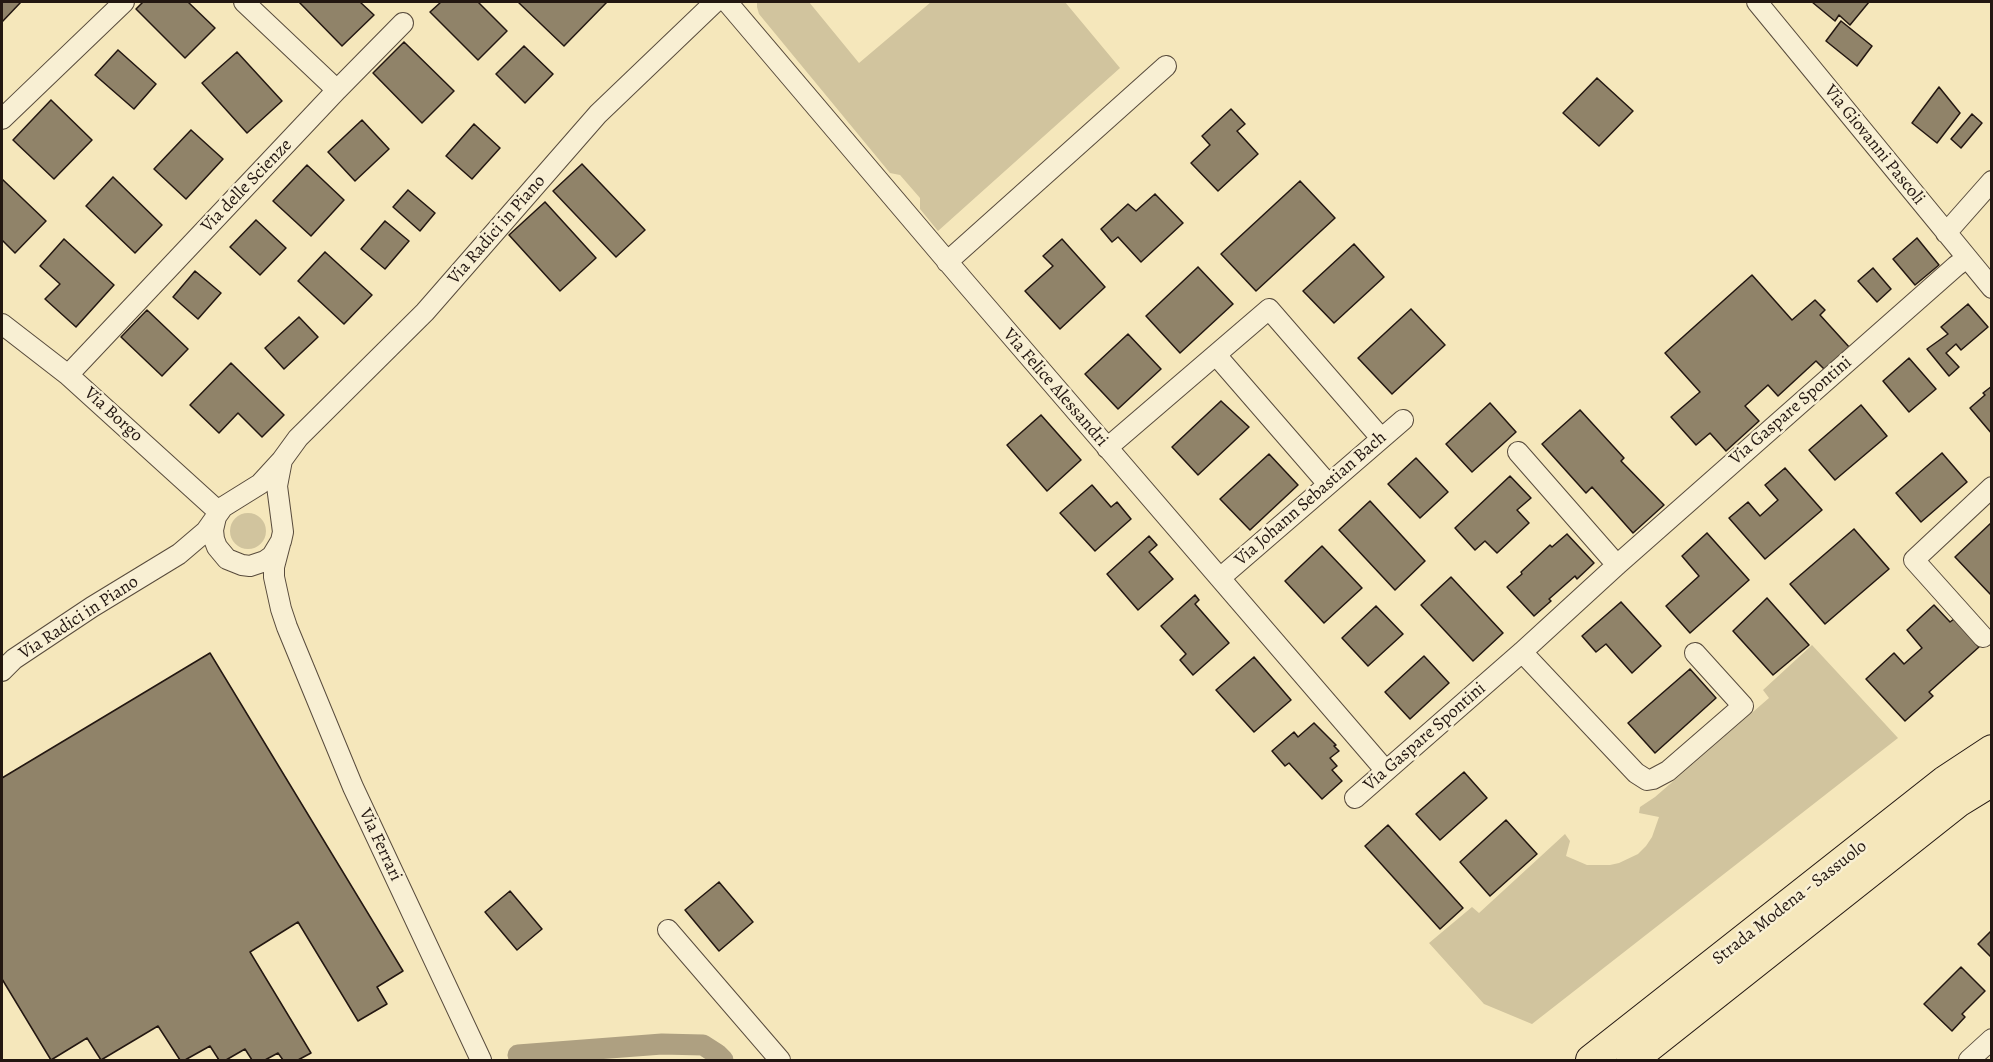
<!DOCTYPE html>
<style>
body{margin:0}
#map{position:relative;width:1993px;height:1062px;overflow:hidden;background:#f5e7bb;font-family:Alegreya,serif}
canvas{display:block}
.frame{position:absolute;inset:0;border:3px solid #231711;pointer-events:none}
</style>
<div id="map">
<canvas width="1993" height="1062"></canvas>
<div class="frame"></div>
</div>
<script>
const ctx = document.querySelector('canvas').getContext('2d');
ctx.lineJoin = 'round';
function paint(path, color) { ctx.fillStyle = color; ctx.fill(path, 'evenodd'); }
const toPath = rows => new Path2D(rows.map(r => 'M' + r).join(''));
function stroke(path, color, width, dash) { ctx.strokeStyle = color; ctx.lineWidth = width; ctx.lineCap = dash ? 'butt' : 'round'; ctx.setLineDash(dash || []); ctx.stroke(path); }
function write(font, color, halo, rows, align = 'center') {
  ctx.font = font + ' Alegreya,serif'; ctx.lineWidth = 5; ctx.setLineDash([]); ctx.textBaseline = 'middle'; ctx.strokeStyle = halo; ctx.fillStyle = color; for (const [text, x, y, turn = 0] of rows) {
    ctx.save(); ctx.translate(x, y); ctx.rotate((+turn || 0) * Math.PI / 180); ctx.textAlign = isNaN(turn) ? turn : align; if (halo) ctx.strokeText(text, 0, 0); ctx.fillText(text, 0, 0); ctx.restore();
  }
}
paint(toPath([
 [757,2,809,2,859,63,931,2,1065,2,1120,68,938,231,920,209,920,198,900,175,890,173,759,14,757,7],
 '230 531a18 18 0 1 1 36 0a18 18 0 1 1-36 0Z',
 [1812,645,1898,738,1532,1024,1484,1004,1429,943,1472,907,1479,913,1565,834,1570,841,1566,856,1587,865,1610,865,1619,863,1638,854,1646,846,1652,837,1659,817,1639,813,1640,807,1655,797,1769,698,1763,690]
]), '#d1c49e');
stroke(toPath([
 [518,1055,662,1044,703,1045,717,1054,723,1060]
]), '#aea081', 21);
const building = toPath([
 [2,2,21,2,2,22,2,2],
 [143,2,188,2,215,28,185,58,136,9,143,2],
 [299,2,360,2,374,15,342,46,299,2],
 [441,2,478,2,507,31,478,60,430,12,441,2],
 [518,2,607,2,564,46,518,2],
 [1812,2,1869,2,1850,25,1839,15,1835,21,1812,2],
 [1841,21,1872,46,1857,66,1826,41,1841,21],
 [404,42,454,91,422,123,373,73,404,42],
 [524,46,553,74,525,103,496,74,524,46],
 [118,50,156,84,134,109,95,75,118,50],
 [237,52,282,101,247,133,202,83,237,52],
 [1597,78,1633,111,1599,146,1563,113,1597,78],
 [1939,87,1960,113,1937,143,1912,123,1939,87],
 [51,100,92,140,54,179,13,140,51,100],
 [1231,109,1245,124,1237,131,1258,154,1218,191,1191,163,1210,145,1202,136,1231,109],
 [1972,114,1982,123,1961,148,1951,139,1972,114],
 [362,120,389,149,355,181,328,152,362,120],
 [474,124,500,148,472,179,446,156,474,124],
 [191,130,223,159,186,199,154,169,191,130],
 [582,164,645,230,616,257,553,191,582,164],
 [307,165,344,200,311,236,273,201,307,165],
 [113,177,162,225,135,253,86,206,113,177],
 [2,179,46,221,15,253,2,240,2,179],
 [1300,181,1335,218,1256,291,1221,254,1300,181],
 [408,190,435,213,420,231,393,207,408,190],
 [1155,194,1183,223,1141,262,1118,237,1112,242,1101,229,1128,204,1136,211,1155,194],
 [545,202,596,258,560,291,509,235,545,202],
 [256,220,286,248,260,275,230,247,256,220],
 [385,221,409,241,385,269,361,249,385,221],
 [1917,238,1939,265,1915,285,1893,259,1917,238],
 [64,239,114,285,76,327,45,299,60,284,40,266,64,239],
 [1062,239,1105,287,1060,329,1025,291,1053,266,1043,256,1062,239],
 [1354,244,1384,277,1334,323,1303,291,1354,244],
 [325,252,372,295,344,324,298,281,325,252],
 [1198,267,1233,304,1180,353,1146,316,1198,267],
 [1873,268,1891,289,1877,302,1858,281,1873,268],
 [195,271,221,293,198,319,173,297,195,271],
 [1752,275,1792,320,1815,300,1825,310,1820,315,1850,348,1825,370,1816,361,1778,396,1768,385,1745,406,1759,421,1726,451,1710,433,1696,445,1671,417,1700,392,1665,353,1752,275],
 [1968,304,1988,327,1961,350,1956,344,1946,353,1959,367,1949,376,1927,349,1948,334,1941,327,1968,304],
 [1411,309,1445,345,1392,394,1358,358,1411,309],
 [147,310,188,349,162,376,121,337,147,310],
 [299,317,318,337,284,369,265,348,299,317],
 [1128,334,1161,369,1118,409,1085,374,1128,334],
 [1909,358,1936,389,1909,412,1883,381,1909,358],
 [231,363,284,415,262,437,238,413,219,433,190,405,231,363],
 [1992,386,1992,434,1970,408,1985,395,1983,393,1992,386],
 [1221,401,1249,427,1198,475,1172,447,1221,401],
 [1490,403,1516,432,1472,472,1446,444,1490,403],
 [1861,405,1887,436,1835,480,1809,450,1861,405],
 [1580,410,1624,458,1621,461,1664,505,1633,533,1592,487,1586,493,1542,444,1580,410],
 [1041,415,1081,460,1047,491,1007,445,1041,415],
 [1942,453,1967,482,1921,522,1896,493,1942,453],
 [1269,454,1298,485,1250,530,1220,499,1269,454],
 [1416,458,1448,492,1420,518,1388,484,1416,458],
 [1785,468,1822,510,1765,559,1729,518,1748,502,1760,516,1778,500,1765,485,1785,468],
 [1510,476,1531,498,1517,510,1529,523,1497,553,1485,541,1475,550,1455,528,1510,476],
 [1092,485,1111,507,1117,502,1131,519,1095,551,1060,513,1092,485],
 [1370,501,1425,561,1395,590,1339,530,1370,501],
 [1992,522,1992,594,1991,595,1955,557,1992,522],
 [1854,529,1889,569,1825,624,1790,584,1854,529],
 [1707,533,1749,580,1690,633,1666,606,1699,576,1682,556,1707,533],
 [1567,534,1594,563,1577,579,1575,576,1549,599,1551,601,1534,616,1507,587,1522,574,1521,572,1550,545,1552,547,1567,534],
 [1149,536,1157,545,1149,552,1173,579,1138,610,1107,574,1149,536],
 [1322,546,1362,588,1324,623,1285,581,1322,546],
 [1451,577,1503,633,1473,661,1421,605,1451,577],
 [1195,595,1199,600,1195,604,1229,643,1193,675,1180,660,1186,654,1161,626,1195,595],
 [1767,598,1809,645,1773,675,1733,631,1767,598],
 [1621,602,1661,646,1632,673,1606,644,1596,652,1582,636,1621,602],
 [1934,605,1950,622,1954,619,1979,647,1929,692,1933,696,1905,721,1866,679,1894,653,1904,664,1922,648,1907,630,1934,605],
 [1376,606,1403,634,1368,666,1342,638,1376,606],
 [210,653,403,971,377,987,387,1004,358,1021,298,922,250,952,311,1053,298,1060,283,1060,278,1053,265,1060,252,1060,245,1049,226,1060,219,1060,210,1046,185,1060,180,1060,158,1026,101,1060,87,1038,51,1060,2,979,2,778,210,653],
 [1424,656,1449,683,1410,719,1385,692,1424,656],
 [1254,657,1291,700,1254,732,1216,690,1254,657],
 [1690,669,1716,698,1655,753,1628,723,1690,669],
 [1314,723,1336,745,1334,746,1339,751,1330,758,1337,766,1332,770,1342,781,1322,799,1289,763,1285,766,1272,751,1294,732,1298,737,1314,723],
 [1464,772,1487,798,1440,840,1416,814,1464,772],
 [1506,820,1537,854,1490,896,1460,862,1506,820],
 [1388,825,1463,908,1440,929,1365,846,1388,825],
 [719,882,753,922,719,951,685,910,719,882],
 [510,891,542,929,517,950,485,912,510,891],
 [1992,930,1992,958,1978,944,1992,930],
 [1961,967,1985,991,1962,1014,1965,1017,1952,1031,1924,1004,1961,967]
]);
paint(building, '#908369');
stroke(building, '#231711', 1.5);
const minor = toPath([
 [727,2,964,281,1386,771],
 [1757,2,1992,288],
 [337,90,403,23],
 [2,119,124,2],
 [1946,233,1992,181],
 [947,262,1166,66],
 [2,324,68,375,219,512],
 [1216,355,1328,484],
 [68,375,337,90,244,2],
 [1107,448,1269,309,1381,438],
 [1518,452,1617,565],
 [216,517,213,530,214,539,217,547,227,559,242,565,250,566,265,561,272,556,281,541,283,532,277,486,282,460],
 [280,544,274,567,274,577,281,609,287,627,353,787,481,1060],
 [1220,578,1403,420],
 [1983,637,1914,560,1992,487],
 [1522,652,1636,773,1647,780,1653,779,1668,771,1743,706,1695,653],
 [2,671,14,659,92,607,179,554,206,531,223,507,260,484,282,460,298,438,425,312,598,114,715,2],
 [1355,798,1522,652,1617,565,1956,266,1967,258],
 [668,930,780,1060],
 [1969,1060,1992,1039]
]);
const highway = toPath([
 [1591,1060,1945,781,1992,750],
 [1632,1060,1958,802,1992,781]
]);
stroke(minor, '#584b3c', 22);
stroke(highway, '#231711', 32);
stroke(minor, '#f8efd3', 20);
stroke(highway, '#f5e7bb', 30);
write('18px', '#231711', '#f8efd3', [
 ["Via Giovanni Pascoli",1874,145,51],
 ["Via delle Scienze",247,186,-46],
 ["Via Radici in Piano",497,230,-49],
 ["Via Felice Alessandri",1055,388,49],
 ["Via Gaspare Spontini",1791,411,-41],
 ["Via Borgo",113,415,42],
 ["Via Johann Sebastian Bach",1311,499,-41],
 ["Via Radici in Piano",79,618,-33],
 ["Via Gaspare Spontini",1425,737,-41],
 ["Via Ferrari",380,845,65],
 ["Strada Modena - Sassuolo",1790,903,-38]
]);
</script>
